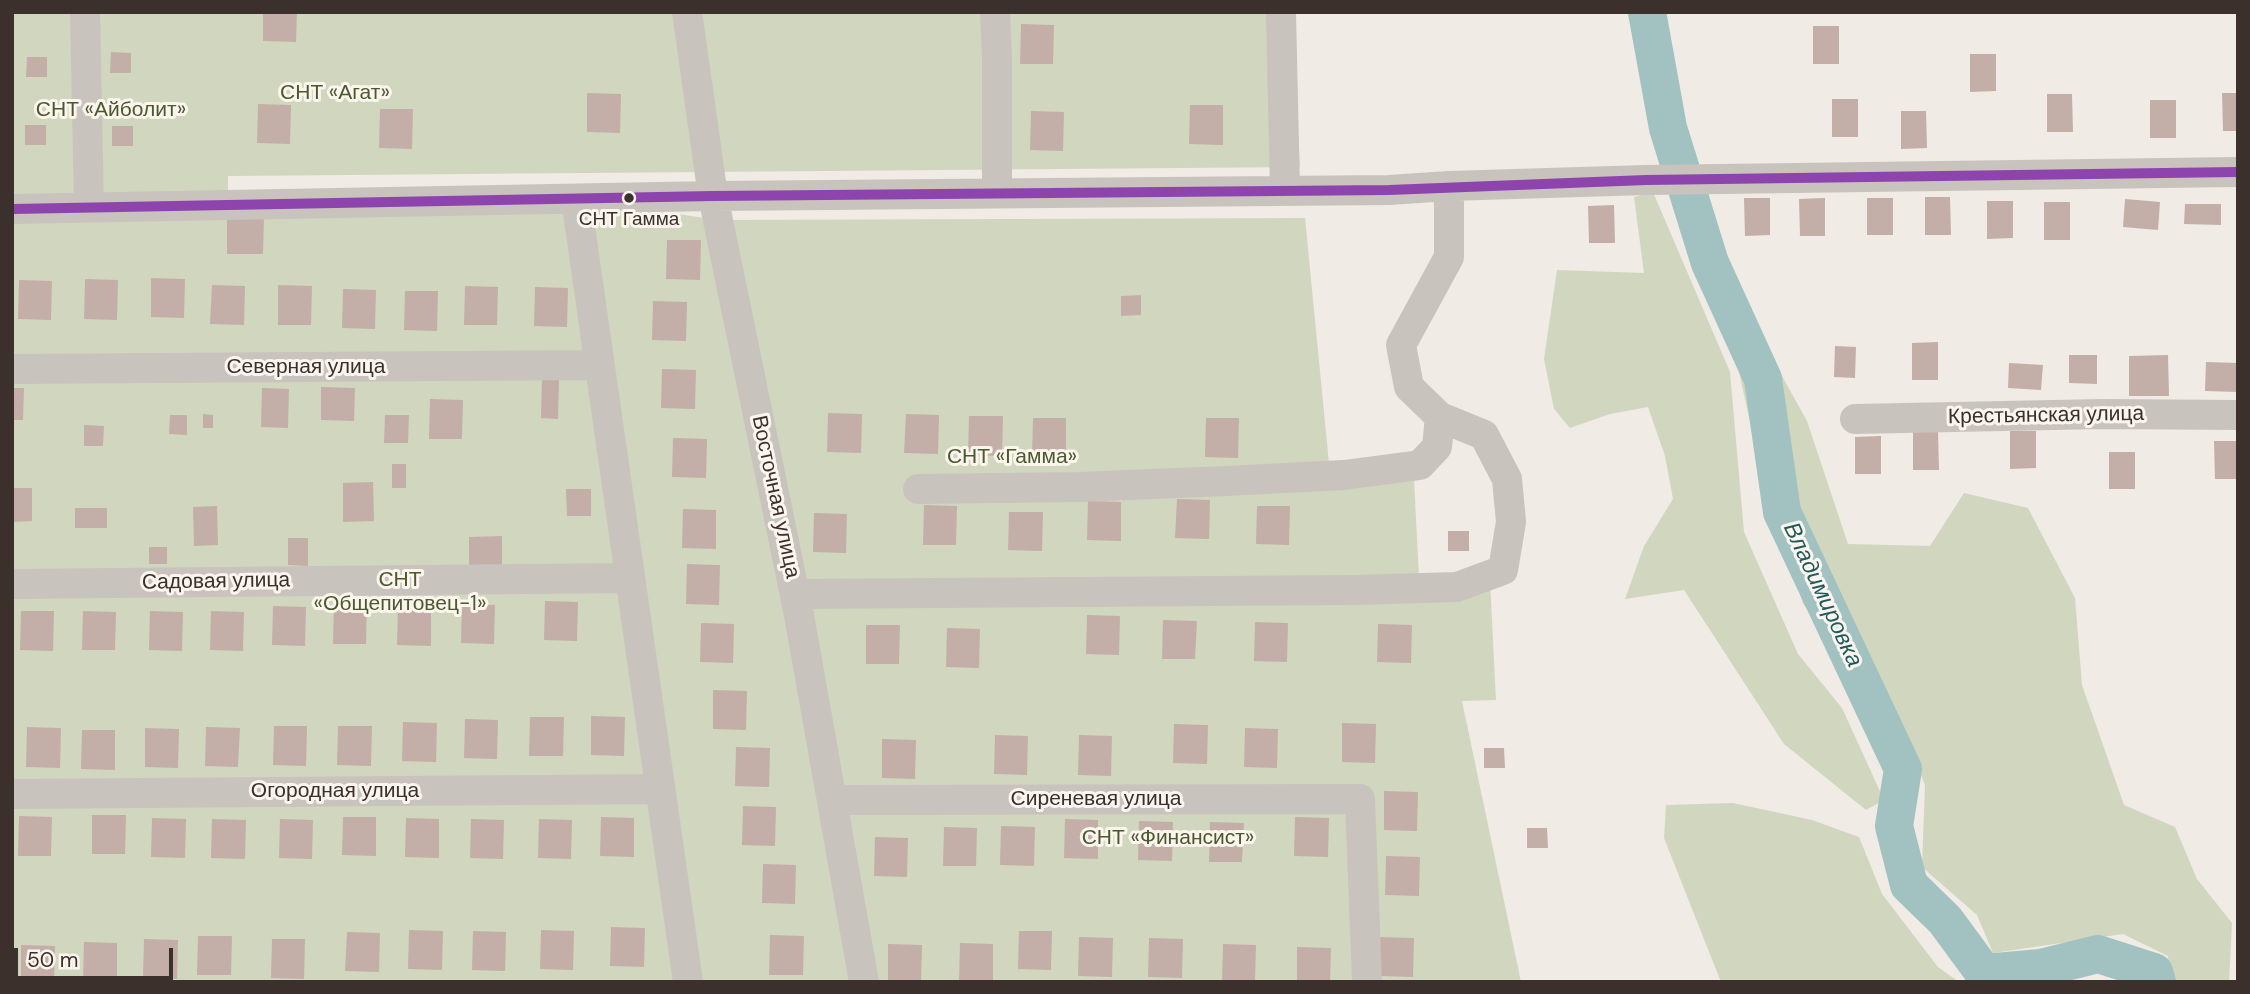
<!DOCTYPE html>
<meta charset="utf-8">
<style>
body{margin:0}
#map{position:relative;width:2250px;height:994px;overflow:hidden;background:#f0ebe5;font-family:"DM Sans",sans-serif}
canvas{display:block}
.frame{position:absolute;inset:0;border:14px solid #3b302b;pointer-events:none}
.scale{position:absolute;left:14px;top:948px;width:159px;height:32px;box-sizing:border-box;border:4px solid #3b302b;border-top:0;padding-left:9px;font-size:21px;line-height:24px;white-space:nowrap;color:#3b302b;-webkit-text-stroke:5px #fbf5ee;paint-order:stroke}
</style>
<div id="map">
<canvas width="2250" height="994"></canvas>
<div class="frame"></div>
<div class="scale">50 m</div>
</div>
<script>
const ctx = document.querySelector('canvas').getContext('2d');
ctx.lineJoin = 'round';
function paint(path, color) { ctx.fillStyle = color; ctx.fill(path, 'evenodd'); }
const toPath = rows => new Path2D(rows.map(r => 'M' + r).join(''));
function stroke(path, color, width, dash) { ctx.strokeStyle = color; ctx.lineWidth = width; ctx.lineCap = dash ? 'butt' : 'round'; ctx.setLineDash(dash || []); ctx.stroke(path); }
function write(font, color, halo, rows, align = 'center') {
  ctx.font = font + ' "DM Sans",sans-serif'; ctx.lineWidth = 6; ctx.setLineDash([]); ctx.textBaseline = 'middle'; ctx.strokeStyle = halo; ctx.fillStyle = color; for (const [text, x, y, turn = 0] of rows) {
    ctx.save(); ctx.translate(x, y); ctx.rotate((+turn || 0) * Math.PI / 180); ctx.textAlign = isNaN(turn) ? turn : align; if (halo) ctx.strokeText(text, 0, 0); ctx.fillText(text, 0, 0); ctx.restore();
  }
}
paint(toPath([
 [12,12,1291,12,1300,167,228,176,228,205,576,199,718,220,1305,218,1331,484,1414,479,1419,578,1490,581,1496,700,1462,701,1521,982,12,982],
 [1653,192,1730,372,1744,532,1798,654,1842,708,1884,800,1866,810,1784,744,1684,590,1625,599,1644,546,1673,499,1665,456,1648,407,1610,414,1570,428,1554,409,1544,359,1557,270,1644,273,1634,197],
 [1766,347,1807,421,1848,544,1930,546,1964,493,2028,508,2075,598,2082,685,2124,805,2175,827,2197,879,2232,923,2229,982,2171,982,2168,956,2123,934,1993,953,1977,915,1922,867,1925,785,1895,710,1803,604,1755,445,1736,358],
 [1733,803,1812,820,1859,837,1882,894,1938,967,1959,982,1721,982,1664,838,1666,805]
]), '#d1d6bf');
stroke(toPath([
 [1647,12,1668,128,1710,263,1763,379,1782,512,1903,769,1894,826,1909,885,1945,920,1984,973,2041,968,2098,954,2154,972,2157,982]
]), '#a1c2c1', 38);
paint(toPath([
 [263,12,297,12,296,42,263,41],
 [1021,24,1054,25,1053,64,1020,64],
 [1813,26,1839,26,1839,64,1813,64],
 [111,52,131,53,131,73,110,73],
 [1970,54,1996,54,1996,91,1970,92],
 [27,57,47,57,47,77,26,77],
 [587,93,621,94,620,133,587,132],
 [2222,93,2238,93,2238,131,2223,131],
 [2047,94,2072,94,2073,132,2047,132],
 [1832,99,1858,99,1858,137,1832,137],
 [2150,100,2176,100,2176,138,2150,138],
 [258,104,291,105,290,144,257,143],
 [1190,105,1223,105,1223,145,1189,144],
 [380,109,413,109,412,149,379,148],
 [1031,111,1064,112,1063,151,1030,150],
 [1901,111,1926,111,1927,148,1901,149],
 [25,125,46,125,46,145,25,145],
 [112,126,133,126,133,146,112,146],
 [1925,197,1950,197,1951,235,1925,235],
 [1744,198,1770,198,1770,235,1745,236],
 [1825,198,1825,236,1800,236,1799,199],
 [1867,198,1893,198,1893,235,1867,235],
 [2125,199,2160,202,2158,230,2123,227],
 [1987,201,2013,201,2013,238,1987,239],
 [2044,202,2070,202,2070,240,2044,240],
 [2185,204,2221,204,2221,225,2184,224],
 [1614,205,1615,243,1589,243,1588,206],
 [227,216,264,216,263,254,227,254],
 [667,240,701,240,700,280,666,279],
 [151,278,185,279,184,318,151,317],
 [85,279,118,280,117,320,84,319],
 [19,280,52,281,51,320,18,319],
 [212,285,245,286,244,325,210,324],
 [278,285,312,286,311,325,278,325],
 [465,286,498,287,497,325,464,325],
 [535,287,568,288,567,327,534,326],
 [343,289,376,290,375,329,342,328],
 [405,291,438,291,437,331,404,330],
 [1141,295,1141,315,1121,316,1121,296],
 [653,301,687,302,686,341,652,340],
 [1938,342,1938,380,1912,380,1912,343],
 [1835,346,1856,347,1855,378,1834,377],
 [2069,355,2097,355,2097,384,2069,383],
 [2168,355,2169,396,2129,396,2129,356],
 [2206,362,2238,363,2238,392,2205,391],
 [2009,363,2043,365,2041,390,2008,388],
 [662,369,696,370,695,409,661,408],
 [542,379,559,380,558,419,541,418],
 [321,387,355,388,354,421,321,420],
 [12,388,24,388,23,420,12,420],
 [262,388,289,389,288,428,261,427],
 [430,399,463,400,462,439,429,439],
 [828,413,862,414,861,453,827,452],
 [203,414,213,415,213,428,203,428],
 [906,414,939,415,938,454,904,453],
 [170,415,187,415,187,435,169,434],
 [385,415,409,415,408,443,384,443],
 [969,416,1003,416,1002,456,968,455],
 [1033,418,1066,418,1066,457,1032,457],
 [1206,418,1239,418,1238,458,1205,457],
 [84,425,104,426,103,446,84,446],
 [2010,431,2036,431,2036,468,2010,469],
 [1913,432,1938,432,1939,470,1913,470],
 [1881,436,1881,474,1855,474,1855,437],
 [673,438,707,439,706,478,672,477],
 [2214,441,2238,441,2238,479,2215,479],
 [2109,452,2135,452,2135,489,2109,489],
 [392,464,406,464,406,488,392,488],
 [373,482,374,521,343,522,343,483],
 [12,488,32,488,32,521,12,522],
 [566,489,591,489,591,516,567,516],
 [1177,499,1210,500,1209,539,1175,538],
 [1088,501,1121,502,1121,541,1087,540],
 [924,505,957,506,956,545,923,545],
 [217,506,218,545,194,546,193,507],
 [1257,506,1290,506,1289,545,1256,544],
 [75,508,107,508,107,528,75,528],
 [683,509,716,510,716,549,682,548],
 [1009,512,1043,512,1042,551,1008,550],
 [814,513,847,514,846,553,813,552],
 [1448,531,1469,531,1469,551,1448,551],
 [502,536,502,565,469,565,469,537],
 [288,538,308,538,308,566,288,565],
 [149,547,167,547,167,564,149,564],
 [687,564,720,565,719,605,686,604],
 [545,601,578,602,577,641,544,640],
 [334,604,367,605,366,644,333,644],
 [462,604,495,605,494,644,461,643],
 [273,606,306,607,305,646,272,645],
 [398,606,431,607,431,646,397,645],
 [21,611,54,611,53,651,20,650],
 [83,611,116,612,115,650,82,650],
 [150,611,183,612,182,651,149,650],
 [211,611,244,612,243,651,210,650],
 [1087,615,1120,616,1119,655,1086,654],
 [1163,620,1197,621,1195,659,1162,659],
 [1255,622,1288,623,1287,662,1254,661],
 [701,623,734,624,733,663,700,662],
 [1378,624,1412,625,1411,663,1377,662],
 [866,625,900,625,899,664,866,664],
 [947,628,980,629,979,668,946,667],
 [713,690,747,691,746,730,713,729],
 [591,716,625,717,624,756,591,755],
 [530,717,564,717,563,756,529,756],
 [465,719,498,720,497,759,464,758],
 [403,722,437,723,436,762,402,761],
 [1342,723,1376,724,1375,763,1342,762],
 [1174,724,1208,725,1207,764,1173,763],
 [274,726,307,726,306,766,273,765],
 [338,726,372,726,371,766,337,765],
 [27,727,61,728,60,768,26,767],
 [206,727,240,728,238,767,205,766],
 [145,728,179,729,178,768,145,767],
 [1245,728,1278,729,1277,768,1244,767],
 [82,730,115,730,115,770,81,769],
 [995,735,1028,736,1027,775,994,774],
 [1079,735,1112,736,1111,776,1078,775],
 [882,739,916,740,915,779,882,778],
 [736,747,770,748,769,787,735,786],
 [1484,748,1504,748,1505,768,1484,768],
 [1384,791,1418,792,1417,831,1384,830],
 [743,806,776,807,775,846,742,845],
 [92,815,126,815,125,854,92,854],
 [19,816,52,817,51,856,18,856],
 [343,817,376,817,376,856,342,855],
 [601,817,634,818,634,857,600,856],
 [1295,817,1329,818,1328,857,1294,856],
 [152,818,186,819,185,858,151,857],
 [406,818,439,819,439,858,405,857],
 [212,819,246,820,245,859,211,858],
 [280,819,313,820,312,859,279,858],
 [471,819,504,820,503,859,470,858],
 [539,819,572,820,571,859,538,858],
 [1065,819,1098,820,1098,859,1064,858],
 [1139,821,1173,822,1172,861,1138,860],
 [1210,822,1244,823,1242,862,1209,862],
 [1001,826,1035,827,1034,866,1000,865],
 [944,827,977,828,976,866,943,866],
 [1527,828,1547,828,1548,848,1527,848],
 [875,837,908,838,907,877,874,876],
 [1386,856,1420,857,1419,896,1385,895],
 [763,864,796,865,795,904,762,903],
 [611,927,645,928,644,967,610,966],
 [409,930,443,931,442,970,408,969],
 [541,930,574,931,573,970,540,969],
 [473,931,506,932,505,971,472,970],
 [1019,931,1052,931,1051,970,1018,969],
 [347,932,380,933,379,972,345,971],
 [770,935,804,936,803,975,769,975],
 [198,936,232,936,231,975,197,975],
 [1079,937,1113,938,1112,977,1078,976],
 [1380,937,1414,938,1413,977,1379,976],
 [1149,938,1183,939,1182,978,1148,977],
 [144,939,178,940,177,979,143,978],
 [272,939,305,939,304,979,271,978],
 [84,942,117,943,117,982,83,981],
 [960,943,993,944,993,982,959,982],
 [888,944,922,945,921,982,888,982],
 [1223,944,1256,945,1255,982,1222,982],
 [21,945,55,946,54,982,21,982],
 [1297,947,1331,948,1330,982,1297,982]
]), '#c3afa7');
stroke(toPath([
 [85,12,89,207],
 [687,12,713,196,799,615,864,982],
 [995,12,997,58,997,193],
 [1281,12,1285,191],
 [576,199,688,982],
 [12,209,713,196,1389,190,1449,186,1646,180,2238,172],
 [12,369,599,365],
 [1855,419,2103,414,2238,415],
 [918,489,1079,487,1226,481,1344,475,1420,465,1437,447,1440,417],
 [12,584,629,578],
 [795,594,1354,590,1457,587,1503,570,1511,522,1507,479,1484,435,1440,417,1409,387,1401,345,1449,257,1449,186],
 [12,794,659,789],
 [832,800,1360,799,1367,982]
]), '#c9c3be', 30);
stroke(toPath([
 [12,209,713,196,1389,190,1646,180,2238,172]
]), '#8e44ad', 10);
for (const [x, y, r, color] of [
 [629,198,6,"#3b302b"]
]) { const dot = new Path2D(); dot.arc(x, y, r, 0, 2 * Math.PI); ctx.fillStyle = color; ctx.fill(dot); stroke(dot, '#fbf5ee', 2.5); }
write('19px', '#3b302b', '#fbf5ee', [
 ["СНТ Гамма",629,220]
]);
write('21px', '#4a5a2e', '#fbf5ee', [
 ["СНТ «Агат»",335,93],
 ["СНТ «Айболит»",111,110],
 ["СНТ «Гамма»",1012,457],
 ["СНТ",400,580],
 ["«Общепитовец-1»",400,604],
 ["СНТ «Финансист»",1168,838]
]);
write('21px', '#3b302b', '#fbf5ee', [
 ["Северная улица",306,367],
 ["Крестьянская улица",2046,416,-1],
 ["Восточная улица",775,497,78],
 ["Садовая улица",216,582,-1],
 ["Огородная улица",335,791],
 ["Сиреневая улица",1096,799]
]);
write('italic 23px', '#1f5a5e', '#fbf5ee', [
 ["Владимировка",1822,595,65]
]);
</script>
